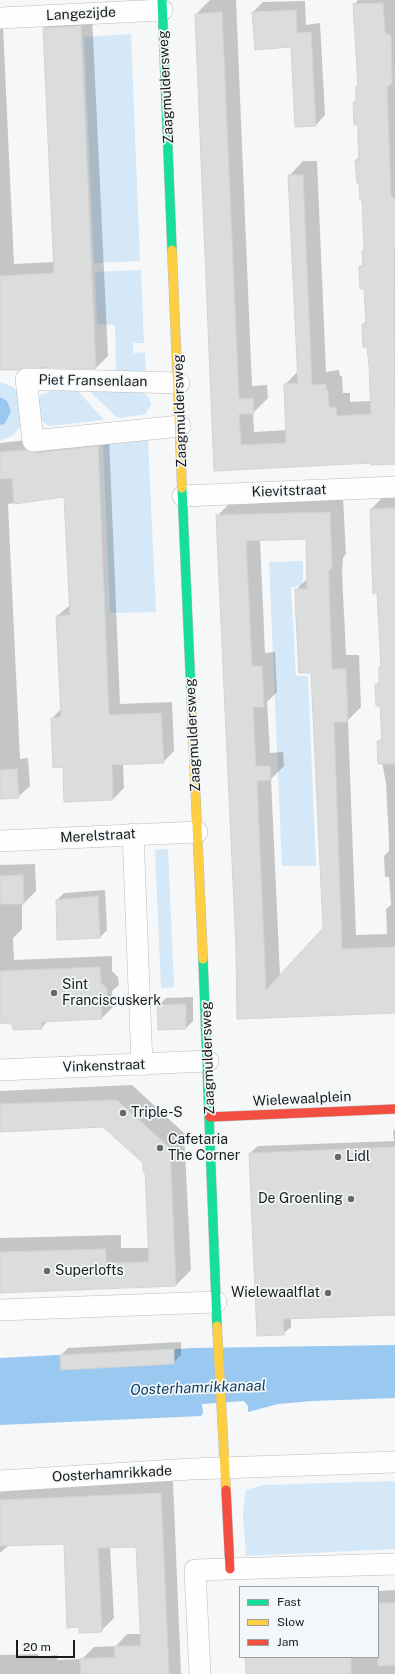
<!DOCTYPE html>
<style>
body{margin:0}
#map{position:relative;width:395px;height:1674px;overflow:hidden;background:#f5f7f8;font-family:"Public Sans",sans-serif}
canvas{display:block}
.legend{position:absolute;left:239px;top:1586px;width:140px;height:72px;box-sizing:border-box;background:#f4f7f9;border:1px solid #9d9fa0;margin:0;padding:5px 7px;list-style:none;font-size:12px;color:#1a1b1b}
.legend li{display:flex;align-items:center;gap:8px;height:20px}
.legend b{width:20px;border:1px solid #9d9fa0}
.scale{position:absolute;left:16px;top:1640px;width:59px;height:18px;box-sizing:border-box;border:2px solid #1a1b1b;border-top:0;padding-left:5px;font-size:12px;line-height:14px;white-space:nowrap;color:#1a1b1b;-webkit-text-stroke:3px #f4f7f9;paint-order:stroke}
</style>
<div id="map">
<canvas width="395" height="1674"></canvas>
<ul class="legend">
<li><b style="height:5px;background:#16e098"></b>Fast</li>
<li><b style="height:5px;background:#ffcf43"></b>Slow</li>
<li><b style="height:5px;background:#f24e42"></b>Jam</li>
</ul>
<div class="scale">20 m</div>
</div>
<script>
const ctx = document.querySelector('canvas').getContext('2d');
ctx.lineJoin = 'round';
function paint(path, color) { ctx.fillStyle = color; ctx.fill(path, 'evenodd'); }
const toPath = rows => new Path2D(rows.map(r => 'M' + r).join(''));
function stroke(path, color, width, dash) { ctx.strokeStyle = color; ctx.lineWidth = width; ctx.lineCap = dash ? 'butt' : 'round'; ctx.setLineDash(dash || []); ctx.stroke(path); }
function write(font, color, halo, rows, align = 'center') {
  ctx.font = font + ' "Public Sans",sans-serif'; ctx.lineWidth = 3.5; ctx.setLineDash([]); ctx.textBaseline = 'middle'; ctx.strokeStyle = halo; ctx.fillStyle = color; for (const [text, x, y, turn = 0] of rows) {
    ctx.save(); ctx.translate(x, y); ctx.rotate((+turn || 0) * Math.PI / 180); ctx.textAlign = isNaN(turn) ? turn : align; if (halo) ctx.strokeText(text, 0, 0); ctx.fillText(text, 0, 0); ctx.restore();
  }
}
paint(toPath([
 [131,34,140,261,94,263,84,37],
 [141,270,144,343,133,343,133,353,145,352,146,371,116,371,115,325,97,324,95,272],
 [0,382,13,387,22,397,25,418,20,427,13,435,0,441,0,425,4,424,3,398,0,397],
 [54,390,78,391,103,419,102,420,50,426,46,424,40,420,37,401,41,395],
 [92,392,142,392,149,398,151,404,146,414,118,418,92,394],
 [148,440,156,612,110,613,103,444],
 [303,561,303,586,291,587,296,676,308,676,316,866,282,866,269,562],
 [168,849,174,987,161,988,155,850],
 [395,1481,395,1549,246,1556,243,1514,246,1490,263,1485]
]), '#d5e8f8');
paint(toPath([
 [0,397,7,401,11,411,8,418,4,424,0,425],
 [395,1345,395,1398,312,1401,278,1404,248,1412,248,1406,244,1401,202,1404,203,1413,201,1416,0,1425,0,1358,194,1348]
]), '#99c8f0');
paint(toPath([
 [210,0,236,0,252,386,267,385,268,398,253,413,254,432,287,430,285,385,298,371,289,176,303,161,317,161,326,372,339,370,340,376,342,376,343,393,350,393,350,402,371,401,370,364,363,325,366,321,365,288,360,267,364,263,363,251,365,249,363,199,356,160,359,157,359,124,354,102,357,99,357,87,359,84,354,5,358,0,395,0,395,463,372,464,372,462,215,470,196,14],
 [305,1,306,25,320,23,325,115,316,125,292,46,255,48,253,12,263,2],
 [92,15,108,356,96,368,26,366,0,369,0,27,3,27,14,264,55,262,44,28,56,17],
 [109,436,120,704,172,702,174,751,163,762,123,764,124,788,113,799,64,766,52,718,61,709,57,616,70,605,65,496,8,504,20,759,28,758,30,786,18,797,0,797,0,443,37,439],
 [385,495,395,495,395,1012,238,1018,238,974,217,516,231,502,343,498,346,554,343,558,342,573,346,655,359,655,361,707,348,720,356,935,387,934,386,909,391,905,389,877,385,877,384,856,389,851,389,840,386,783,378,742,382,738,381,705,376,685,380,681,380,667,382,665,378,592,371,509],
 [307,538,308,578,296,590,312,672,324,928,280,976,271,779,284,766,283,752,270,753,267,702,277,692,275,652,265,653,260,539],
 [35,864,36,891,24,903,22,903,22,929,13,938,14,960,112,956,112,971,118,977,119,985,112,991,113,1007,102,1018,48,1021,41,1028,13,1023,0,1023,0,865],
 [105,890,107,930,100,937,58,939,57,900,64,893],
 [193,997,193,1021,186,1028,158,1006,166,998],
 [132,1085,184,1133,191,1270,176,1285,0,1292,0,1238,121,1235,121,1248,149,1248,146,1170,144,1163,103,1126,0,1131,0,1091],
 [395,1129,395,1314,291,1318,291,1327,283,1334,250,1153,258,1146,394,1141,393,1131],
 [181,1342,181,1355,173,1363,61,1355,68,1348],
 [173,1481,181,1674,0,1674,0,1655,38,1654,38,1657,57,1655,57,1660,82,1659,94,1647,116,1646,127,1634,141,1634,137,1546,110,1547,114,1618,101,1631,65,1543,9,1545,0,1553,0,1487],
 [395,1590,395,1674,247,1674,247,1657,378,1657,378,1591]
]), '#0003');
const building = toPath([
 [383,3,385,33,391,36,392,83,387,87,391,196,395,199,395,249,394,249,395,464,371,465,371,463,214,471,195,14,222,12,239,399,253,398,254,414,239,414,241,445,286,443,284,384,298,383,288,175,303,175,312,385,326,384,326,390,328,390,329,407,336,407,337,416,371,414,369,364,367,347,363,347,362,324,366,324,364,289,360,289,359,266,363,266,362,250,364,250,362,200,360,200,359,183,357,183,355,160,359,160,358,142,358,125,354,125,353,102,356,102,356,86,358,86,353,4,383,3],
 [296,10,297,33,311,32,316,126,295,127,291,47,255,50,252,12,296,10],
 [81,26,96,369,26,367,18,370,0,370,0,276,54,273,43,28,81,26],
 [98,446,109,715,161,713,164,763,112,765,113,800,64,802,63,767,53,768,51,718,61,717,56,616,70,615,64,497,14,504,12,478,0,479,0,452,25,450,34,453,98,446],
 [395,508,395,764,378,764,377,741,382,741,380,706,376,706,375,684,379,684,379,667,381,667,377,593,373,594,370,509,395,508],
 [330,512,332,569,329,570,329,587,332,669,346,669,348,722,334,722,342,949,395,947,395,1013,237,1019,236,948,216,515,330,512],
 [306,539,307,589,295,589,296,618,299,673,311,673,323,928,266,990,257,781,271,780,270,766,256,766,253,707,264,707,262,666,252,666,246,541,306,539],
 [17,769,19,798,0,799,0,770,17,769],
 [23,875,24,904,0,904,0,876,23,875],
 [98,896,100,938,57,940,56,900,98,896],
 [100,967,101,983,107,989,107,998,101,1004,102,1019,41,1022,42,1029,13,1030,12,1024,0,1023,0,971,100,967],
 [186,1004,186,1029,158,1030,157,1005,186,1004],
 [117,1100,170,1148,176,1286,0,1293,0,1252,106,1249,106,1263,149,1262,145,1171,143,1172,143,1163,103,1127,0,1132,0,1104,117,1100],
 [395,1147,395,1315,283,1319,284,1335,257,1336,249,1153,395,1147],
 [174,1349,174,1364,61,1370,60,1355,174,1349],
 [161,1493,169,1674,81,1674,80,1659,115,1657,114,1646,141,1646,136,1547,98,1548,102,1632,79,1633,79,1627,67,1628,64,1544,0,1546,0,1500,161,1493],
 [378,1603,395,1603,395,1665,378,1666,378,1603],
 [245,1657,351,1657,351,1674,246,1674,245,1657]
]);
paint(building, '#dbdddd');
stroke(building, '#d2d3d4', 1);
const street = toPath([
 [0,18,162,10],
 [179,383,26,379,33,441,180,426],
 [183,496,395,487],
 [133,834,142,1065],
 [0,841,197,832],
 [0,1070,208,1061],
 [0,1310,216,1302],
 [0,1481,191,1469,395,1462],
 [200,1674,195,1570,395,1564]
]);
const fast = toPath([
 [162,0,172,250],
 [182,488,192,715],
 [203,959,217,1326]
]);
const slow = toPath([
 [172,250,182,488],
 [192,715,203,959],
 [217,1326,226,1490]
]);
const jam = toPath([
 [210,1117,395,1109],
 [226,1490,230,1569]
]);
stroke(street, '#babcbc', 22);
stroke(fast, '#babcbc', 10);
stroke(slow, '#babcbc', 10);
stroke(jam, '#babcbc', 10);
stroke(street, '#fefefe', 21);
stroke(fast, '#16e098', 9);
stroke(slow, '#ffcf43', 9);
stroke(jam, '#f24e42', 9);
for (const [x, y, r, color] of [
 [54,993,4,"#676868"],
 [123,1113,4,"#676868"],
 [160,1148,4,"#676868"],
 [338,1157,4,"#676868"],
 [351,1199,4,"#676868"],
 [47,1271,4,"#676868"],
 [328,1293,4,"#676868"]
]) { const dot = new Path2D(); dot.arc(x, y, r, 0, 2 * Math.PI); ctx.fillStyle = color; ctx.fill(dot); stroke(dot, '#f4f7f9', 1.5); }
write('14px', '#1a1b1b', '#f4f7f9', [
 ["Langezijde",81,14,-3],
 ["Zaagmuldersweg",166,87,-93],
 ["Piet Fransenlaan",93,381,1],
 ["Zaagmuldersweg",180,411,-92],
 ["Kievitstraat",289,491,-2],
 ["Zaagmuldersweg",193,735,-93],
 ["Merelstraat",98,836,-3],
 ["Zaagmuldersweg",208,1058,-92],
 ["Vinkenstraat",104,1066,-2],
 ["Wielewaalplein",302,1099,-3],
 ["Oosterhamrikkade",112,1474,-3]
]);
write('14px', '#1a1b1b', '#f4f7f9', [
 ["Sint",62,985],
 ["Franciscuskerk",62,1001],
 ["Triple-S",131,1113],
 ["Cafetaria",168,1140],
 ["The Corner",168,1156],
 ["Lidl",346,1157],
 ["De Groenling",343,1199,"right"],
 ["Superlofts",55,1271],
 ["Wielewaalflat",320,1293,"right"]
], 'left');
write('italic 15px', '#0e4165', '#f4f7f9', [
 ["Oosterhamrikkanaal",198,1388,-2]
]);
</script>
